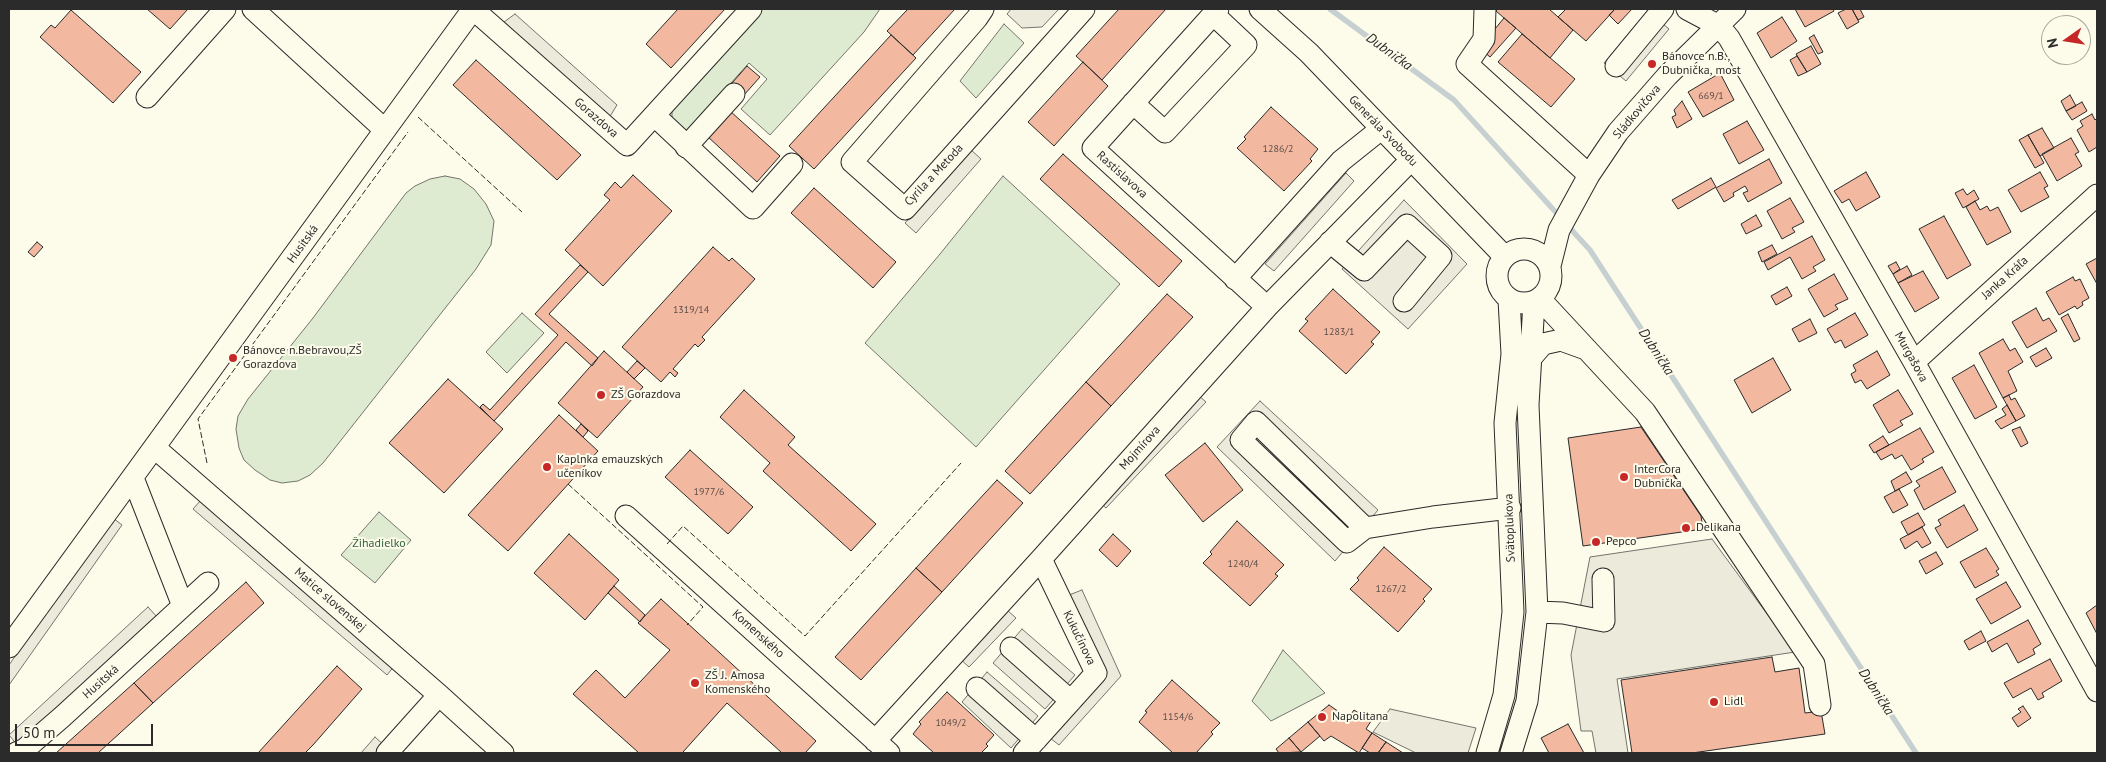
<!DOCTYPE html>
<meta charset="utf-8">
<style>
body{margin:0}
#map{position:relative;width:2106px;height:762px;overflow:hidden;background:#fdfbea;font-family:"PT Sans",sans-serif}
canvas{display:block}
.frame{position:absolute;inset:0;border:10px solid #2b2b2b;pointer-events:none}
.north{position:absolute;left:2041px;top:15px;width:50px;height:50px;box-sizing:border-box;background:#fdfbea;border:1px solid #a9a89e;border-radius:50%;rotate:257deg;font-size:14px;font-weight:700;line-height:20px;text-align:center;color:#2b2b2b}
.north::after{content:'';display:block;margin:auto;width:18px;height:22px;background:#c62828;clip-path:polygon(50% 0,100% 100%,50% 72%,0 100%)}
.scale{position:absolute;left:15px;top:724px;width:138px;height:22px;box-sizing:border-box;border:2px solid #2b2b2b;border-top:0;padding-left:6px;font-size:15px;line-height:18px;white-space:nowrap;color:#2b2b2b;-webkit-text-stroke:4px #fdfbea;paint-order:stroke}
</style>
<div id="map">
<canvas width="2106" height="762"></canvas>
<div class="frame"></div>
<div class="north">N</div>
<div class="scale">50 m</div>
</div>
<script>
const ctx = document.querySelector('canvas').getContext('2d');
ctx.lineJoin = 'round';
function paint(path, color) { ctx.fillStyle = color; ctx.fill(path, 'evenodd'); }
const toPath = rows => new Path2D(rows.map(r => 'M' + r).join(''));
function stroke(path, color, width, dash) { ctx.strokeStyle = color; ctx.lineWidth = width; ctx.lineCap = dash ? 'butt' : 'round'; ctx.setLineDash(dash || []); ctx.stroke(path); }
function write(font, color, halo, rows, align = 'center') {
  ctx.font = font + ' "PT Sans",sans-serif'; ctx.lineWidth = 4; ctx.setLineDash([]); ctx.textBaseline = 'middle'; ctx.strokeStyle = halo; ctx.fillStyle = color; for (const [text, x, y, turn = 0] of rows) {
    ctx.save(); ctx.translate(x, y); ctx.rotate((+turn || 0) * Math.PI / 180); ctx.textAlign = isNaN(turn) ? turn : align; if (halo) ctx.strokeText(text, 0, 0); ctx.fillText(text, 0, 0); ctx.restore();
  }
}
const green = toPath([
 [763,9,880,9,864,32,770,135,741,109,767,79,749,63,685,134,672,121,672,109,763,9],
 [1004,24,1024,43,976,98,960,81,1004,24],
 [445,176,460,179,474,189,486,204,494,221,491,245,476,269,323,463,310,475,298,481,282,483,270,480,255,470,244,460,239,448,236,429,238,416,248,399,313,318,406,193,415,186,430,179,445,176],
 [1003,176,1120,284,976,447,865,343,940,254,1003,176],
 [522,313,544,333,507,373,486,352,522,313],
 [379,512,411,540,375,583,341,555,379,512],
 [1283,650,1325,693,1271,721,1252,701,1283,650]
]);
paint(green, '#deebd1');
stroke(green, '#74746e', 1);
const parking = toPath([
 [1011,9,1059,9,1042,27,1022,28,1007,14,1011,9],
 [1647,11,1669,29,1626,81,1604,63,1647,11],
 [515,14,617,105,609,118,504,22,515,14],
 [970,149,981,159,916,233,905,223,970,149],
 [1346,173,1354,181,1274,271,1265,264,1346,173],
 [1404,200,1467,264,1408,329,1342,269,1404,200],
 [1198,395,1206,402,1106,508,1098,501,1198,395],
 [1260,401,1378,510,1335,561,1217,447,1260,401],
 [201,500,395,665,387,675,193,509,201,500],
 [113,518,122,525,9,685,9,665,113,518],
 [1712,539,1795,652,1617,679,1628,753,1596,753,1592,731,1581,731,1571,655,1590,557,1712,539],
 [1082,590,1121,676,1059,745,1050,738,1105,676,1069,595,1082,590],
 [148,607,158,618,18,746,9,735,148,607],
 [1006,609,1016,618,969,667,959,658,1006,609],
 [1022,629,1075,675,1045,709,993,663,1022,629],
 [987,672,1038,716,1011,748,962,702,987,672],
 [1390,709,1476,728,1468,753,1416,753,1373,732,1390,709],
 [375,737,385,746,379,753,361,753,375,737]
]);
paint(parking, '#eceadb');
stroke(parking, '#74746e', 1);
stroke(toPath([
 [1330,9,1454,100,1561,218],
 [1567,225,1590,250,1916,753]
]), '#c7d0d0', 5.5);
const building = toPath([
 [147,9,188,9,170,29,147,9],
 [678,9,725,9,671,68,646,44,678,9],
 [908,9,955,9,913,55,887,31,908,9],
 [1119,9,1166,9,1102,80,1076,56,1119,9],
 [1498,9,1549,9,1573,30,1550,58,1496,11,1498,9],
 [1566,9,1615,9,1586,41,1558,17,1566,9],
 [1615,9,1632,9,1618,24,1609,15,1615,9],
 [1795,9,1833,9,1834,11,1805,27,1795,9],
 [1846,9,1852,9,1859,22,1847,29,1838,13,1846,9],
 [1852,9,1860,9,1864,17,1858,20,1852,9],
 [71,10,141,72,113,103,40,37,51,25,55,28,71,10],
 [1782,17,1797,41,1771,58,1757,33,1782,17],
 [1504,18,1516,28,1490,57,1483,51,1490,35,1504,18],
 [1522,34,1575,79,1551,107,1498,62,1522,34],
 [891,35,916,58,814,169,789,146,891,35],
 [1814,35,1823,52,1818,54,1809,38,1814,35],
 [1811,46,1821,64,1807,72,1796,54,1811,46],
 [1797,56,1807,72,1798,76,1790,60,1797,56],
 [476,60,581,155,557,180,453,85,476,60],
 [1083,62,1108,86,1054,146,1028,122,1083,62],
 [747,66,760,77,744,95,732,83,747,66],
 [1720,73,1734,100,1703,117,1688,92,1720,73],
 [2070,95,2076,106,2066,111,2061,101,2070,95],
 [1682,101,1692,119,1677,128,1672,117,1676,115,1674,110,1682,101],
 [2082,102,2087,111,2072,120,2066,111,2082,102],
 [1271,107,1318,149,1310,159,1312,161,1284,191,1237,148,1246,139,1244,137,1271,107],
 [730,111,780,156,757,182,707,136,730,111],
 [2092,114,2095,120,2097,118,2097,147,2089,152,2077,130,2083,126,2080,121,2092,114],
 [1747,121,1764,150,1739,164,1723,134,1747,121],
 [2042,128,2054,148,2040,156,2028,135,2042,128],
 [2028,135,2044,163,2035,168,2019,140,2028,135],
 [2071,138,2079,152,2075,154,2082,166,2057,181,2042,154,2071,138],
 [1063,154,1182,261,1159,287,1040,179,1063,154],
 [1769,159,1782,183,1748,202,1743,193,1748,191,1745,186,1733,193,1734,196,1724,202,1716,188,1769,159],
 [1866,172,1880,197,1856,211,1849,199,1842,203,1834,191,1866,172],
 [2040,172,2048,186,2044,188,2049,197,2021,212,2008,190,2040,172],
 [633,175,672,211,603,286,565,250,610,200,604,195,615,182,621,188,633,175],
 [1711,178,1716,187,1678,209,1672,200,1711,178],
 [814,188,896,262,873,288,791,213,814,188],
 [1963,189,1967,195,1974,190,1979,199,1963,208,1955,193,1963,189],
 [1790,198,1804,222,1792,228,1795,232,1782,239,1767,211,1790,198],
 [1975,201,1980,210,1987,206,1990,211,1998,207,2011,232,1987,245,1966,207,1975,201],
 [1756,215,1762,226,1746,234,1741,224,1756,215],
 [1944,216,1971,265,1947,279,1919,229,1944,216],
 [1812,236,1825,260,1813,267,1816,271,1802,279,1790,257,1768,270,1764,262,1812,236],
 [37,242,43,247,34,257,28,252,37,242],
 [1772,245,1777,254,1762,262,1758,252,1772,245],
 [713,247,729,261,732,258,755,279,702,337,705,340,698,347,695,344,673,369,678,373,675,377,670,372,661,382,622,347,713,247],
 [2097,258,2097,284,2086,264,2097,258],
 [1896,262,1900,269,1893,274,1888,266,1896,262],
 [580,265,588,272,549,314,598,358,592,366,566,342,494,421,480,407,483,404,490,410,558,335,535,314,580,265],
 [1907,266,1912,275,1898,283,1893,274,1907,266],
 [1923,271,1939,298,1915,312,1898,283,1923,271],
 [1834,274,1848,299,1835,305,1838,309,1824,317,1808,289,1834,274],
 [2073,277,2075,281,2080,279,2089,298,2082,302,2083,305,2077,309,2075,306,2059,315,2046,292,2073,277],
 [1787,287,1792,296,1776,305,1771,296,1787,287],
 [1333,289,1380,332,1371,342,1374,344,1346,374,1299,331,1308,321,1305,319,1333,289],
 [1167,294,1193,317,1111,406,1086,382,1167,294],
 [2036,308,2043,321,2049,318,2057,331,2027,348,2012,322,2036,308],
 [1855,313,1868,335,1845,348,1841,340,1835,343,1827,329,1855,313],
 [2068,314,2080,339,2074,342,2061,318,2068,314],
 [1810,319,1817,333,1799,342,1792,329,1810,319],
 [2003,339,2010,351,2015,348,2023,362,2008,371,2017,391,2003,398,1979,353,2003,339],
 [2046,348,2052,358,2036,367,2030,357,2046,348],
 [604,351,643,387,597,438,558,403,604,351],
 [1877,351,1890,375,1867,389,1861,380,1855,383,1851,374,1856,371,1853,365,1877,351],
 [1773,358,1791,390,1752,413,1734,380,1773,358],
 [637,361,645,368,634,379,627,372,637,361],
 [1974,365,1997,407,1975,419,1952,378,1974,365],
 [448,379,503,429,444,493,389,443,448,379],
 [1086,382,1111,406,1030,494,1005,471,1086,382],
 [744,390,795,437,788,445,876,524,851,551,763,471,770,463,720,417,744,390],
 [1898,390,1913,414,1900,421,1903,425,1889,433,1873,405,1898,390],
 [2009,395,2011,400,2015,398,2025,416,2016,421,2003,398,2009,395],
 [2007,405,2016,421,2001,429,1995,421,2006,415,2002,409,2007,405],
 [559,415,598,451,508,551,468,515,559,415],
 [581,424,588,431,583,437,576,430,581,424],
 [1641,427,1701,516,1703,529,1583,546,1568,438,1641,427],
 [2020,427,2028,443,2021,447,2012,430,2020,427],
 [1920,428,1934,452,1922,459,1924,462,1911,470,1902,455,1895,459,1892,454,1881,460,1876,452,1920,428],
 [1883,436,1889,445,1874,453,1869,445,1883,436],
 [1205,443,1243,490,1203,522,1165,475,1205,443],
 [690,450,753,507,728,534,665,477,690,450],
 [1942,467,1956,492,1924,510,1914,490,1920,486,1916,481,1942,467],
 [1906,472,1912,482,1895,491,1891,481,1906,472],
 [997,480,1023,503,942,592,916,568,997,480],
 [1899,489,1908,505,1893,513,1884,497,1899,489],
 [1964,505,1978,530,1947,548,1935,528,1941,525,1938,520,1964,505],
 [1918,513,1925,525,1908,535,1901,522,1918,513],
 [1237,521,1284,565,1275,574,1278,576,1250,606,1203,563,1212,554,1210,552,1237,521],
 [1922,527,1931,543,1922,548,1917,541,1905,549,1900,539,1922,527],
 [569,534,619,580,585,620,534,573,569,534],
 [1113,534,1131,551,1117,567,1099,550,1113,534],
 [1384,547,1432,589,1423,599,1425,601,1398,632,1350,589,1359,580,1357,578,1384,547],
 [1986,548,1999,569,1996,571,1999,575,1975,588,1960,562,1986,548],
 [1936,552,1943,564,1926,574,1919,561,1936,552],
 [916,568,942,592,861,680,835,657,916,568],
 [246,582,264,603,153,703,134,683,246,582],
 [2006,582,2021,607,1991,624,1976,599,2006,582],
 [614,586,645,615,640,622,608,593,614,586],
 [661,599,816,741,805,753,782,753,727,703,683,752,685,753,639,753,573,694,596,670,625,698,670,650,638,623,661,599],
 [2097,605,2097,634,2086,613,2097,605],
 [2028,620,2041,644,2033,649,2035,654,2018,663,2007,643,1992,652,1987,642,2028,620],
 [1981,631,1986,641,1969,650,1964,641,1981,631],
 [1772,657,1775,672,1799,668,1805,713,1821,711,1825,734,1692,753,1632,753,1621,680,1772,657],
 [2050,659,2062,681,2042,693,2044,697,2038,700,2031,688,2013,698,2004,683,2050,659],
 [337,666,362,689,313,745,305,753,258,753,337,666],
 [1172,680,1220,723,1211,732,1213,734,1196,753,1173,753,1139,722,1147,712,1145,711,1172,680],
 [134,683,153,703,98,753,56,753,134,683],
 [947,692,994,735,986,744,988,746,981,753,934,753,913,734,921,724,919,722,947,692],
 [1329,705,1348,718,1354,710,1371,721,1366,729,1372,733,1359,753,1331,736,1324,741,1308,722,1329,705],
 [2023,706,2031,718,2018,727,2012,718,2021,712,2018,709,2023,706],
 [1308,722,1320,736,1301,752,1289,738,1308,722],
 [1568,724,1584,753,1549,753,1541,738,1568,724],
 [1372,733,1386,742,1378,753,1370,753,1362,748,1372,733],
 [1289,738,1301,752,1279,753,1276,749,1289,738],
 [1386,742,1403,753,1378,753,1386,742]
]);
paint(building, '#f2b8a0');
stroke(building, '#2b2b2b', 1);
const minor = toPath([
 [253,9,385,130],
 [473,9,627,145,751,9],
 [983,9,977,18,852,162,905,209,1084,9],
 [1218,9,1093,148,1267,307],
 [1260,9,1309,53,1504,256],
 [1485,9,1484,39,1467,64,1589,175],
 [1687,9,1719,26,1729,38,1914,362,2097,691],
 [1616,66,1663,9],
 [147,97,225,9],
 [1133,103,1165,132,1246,45,1213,14],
 [655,116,753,208,792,164],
 [686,147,734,94],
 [1330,242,1364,270,1407,225,1441,256,1404,301],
 '1497 276a27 27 0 1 1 54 0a27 27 0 1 1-54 0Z',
 [1550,266,1559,230,1589,175,1618,132,1667,76,1735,9],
 [1235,279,1341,161,1381,129],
 [1540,299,1645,412,1814,664,1820,705],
 [1530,359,1543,344,1561,340,1586,349],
 [1914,362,2097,195],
 [155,448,439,695,503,753],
 [626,516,889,753],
 [1365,528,1256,422,1241,440,1347,542,1365,528,1433,517,1510,508],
 [183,606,208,583],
 [1537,612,1563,613,1604,621,1603,579],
 [9,647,473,9],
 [1011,648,1071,701],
 [977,688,1036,740],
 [875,741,1041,559,1267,307,1411,160],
 [16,753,25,749,62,717,183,606,133,478],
 [387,753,439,695],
 [1024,753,1096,673,1041,559],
 [1487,753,1504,695,1513,612,1505,423,1512,354,1509,300],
 [1511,753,1527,701,1537,612,1528,405,1534,302]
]);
stroke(minor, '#2b2b2b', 23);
stroke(minor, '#fdfbea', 21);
stroke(toPath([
 [418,117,522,212],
 [207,463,198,419,408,132],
 [568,484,703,607,687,625],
 [667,544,683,526,805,636,961,463]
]), '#2b2b2b', 1, [6, 2.5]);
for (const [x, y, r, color] of [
 [1652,64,5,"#c62828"],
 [233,358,5,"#c62828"],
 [601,395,5,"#c62828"],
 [547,467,5,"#c62828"],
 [1624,477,5,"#c62828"],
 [1686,528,5,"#c62828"],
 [1596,542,5,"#c62828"],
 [695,683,5,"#c62828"],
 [1714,702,5,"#c62828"],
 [1322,717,5,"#c62828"]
]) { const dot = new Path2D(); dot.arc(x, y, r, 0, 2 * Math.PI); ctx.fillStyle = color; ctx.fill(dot); stroke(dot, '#fdfbea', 2); }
write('10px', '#5d4e48', null, [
 ["669/1",1711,96],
 ["1286/2",1278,149],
 ["1319/14",691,310],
 ["1283/1",1339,332],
 ["1977/6",709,492],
 ["1240/4",1243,564],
 ["1267/2",1391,589],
 ["1154/6",1178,717],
 ["1049/2",951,723]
]);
write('12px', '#2b2b2b', '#fdfbea', [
 ["Bánovce n.B.,",1662,57],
 ["Dubnička, most",1662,71],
 ["Bánovce n.Bebravou,ZŠ",243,351],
 ["Gorazdova",243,365],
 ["ZŠ Gorazdova",611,395],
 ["Kaplnka emauzských",557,460],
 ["učeníkov",557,474],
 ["InterCora",1634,470],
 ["Dubnička",1634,484],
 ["Delikana",1696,528],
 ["Pepco",1606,542],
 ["ZŠ J. Amosa",705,676],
 ["Komenského",705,690],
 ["Lidl",1724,702],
 ["Napolitana",1332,717]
], 'left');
write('12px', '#2b2b2b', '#fdfbea', [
 ["Sládkovičova",1637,112,-50],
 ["Gorazdova",596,118,41],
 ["Generála Svobodu",1383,131,46],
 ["Cyrila a Metoda",934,175,-47],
 ["Rastislavova",1122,175,42],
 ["Husitská",303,244,-54],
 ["Janka Kráľa",2005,278,-42],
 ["Murgašova",1911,357,61],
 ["Mojmírova",1140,448,-48],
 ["Svätoplukova",1510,528,-92],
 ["Matice slovenskej",330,600,41],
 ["Komenského",758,634,42],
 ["Kukučínova",1079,638,64],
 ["Husitská",101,682,-42]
]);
write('12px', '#34623c', '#fdfbea', [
 ["Žihadielko",379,544]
]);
write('italic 14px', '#2b2b2b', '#fdfbea', [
 ["Dubnička",1389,52,36],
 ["Dubnička",1656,352,57],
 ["Dubnička",1876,692,57]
]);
</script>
